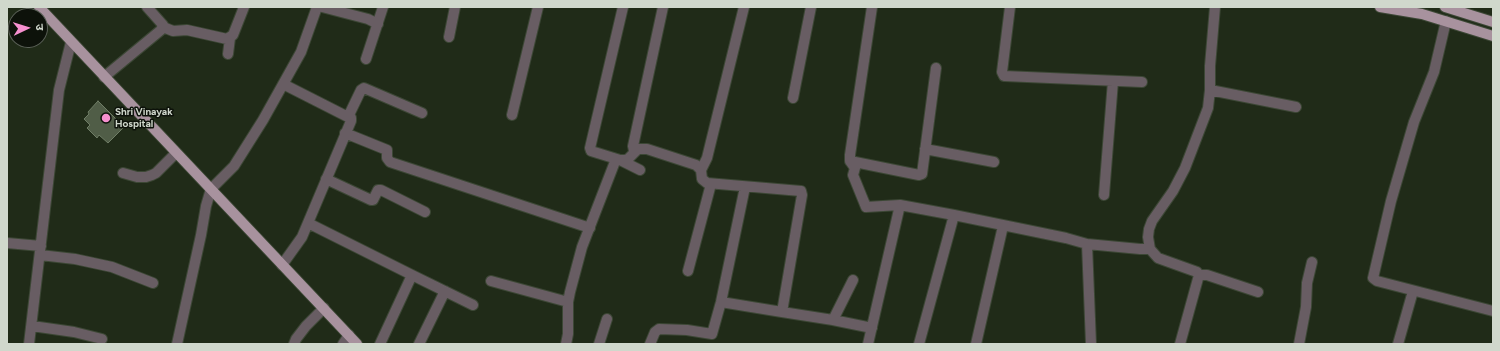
<!DOCTYPE html>
<meta charset="utf-8">
<style>
body{margin:0}
#map{position:relative;width:1500px;height:351px;overflow:hidden;background:#202b18;font-family:Figtree,"Noto Sans Devanagari",sans-serif}
canvas{display:block}
.frame{position:absolute;inset:0;border:8px solid #d0d8cc;pointer-events:none}
.north{position:absolute;left:8px;top:8px;width:40px;height:40px;box-sizing:border-box;background:#0d120a;border:1px solid #5b6158;border-radius:50%;rotate:86deg;font-size:11px;font-weight:700;line-height:16px;text-align:center;color:#d0d8cc}
.north::after{content:'';display:block;margin:auto;width:14px;height:18px;background:#f690cf;clip-path:polygon(50% 0,100% 100%,50% 72%,0 100%)}
</style>
<div id="map">
<canvas width="1500" height="351"></canvas>
<div class="frame"></div>
<div class="north">उ</div>
</div>
<script>
const ctx = document.querySelector('canvas').getContext('2d');
ctx.lineJoin = 'round';
function paint(path, color) { ctx.fillStyle = color; ctx.fill(path, 'evenodd'); }
const toPath = rows => new Path2D(rows.map(r => 'M' + r).join(''));
function stroke(path, color, width, dash) { ctx.strokeStyle = color; ctx.lineWidth = width; ctx.lineCap = dash ? 'butt' : 'round'; ctx.setLineDash(dash || []); ctx.stroke(path); }
function write(font, color, halo, rows, align = 'center') {
  ctx.font = font + ' Figtree,sans-serif'; ctx.lineWidth = 3; ctx.setLineDash([]); ctx.textBaseline = 'middle'; ctx.strokeStyle = halo; ctx.fillStyle = color; for (const [text, x, y, turn = 0] of rows) {
    ctx.save(); ctx.translate(x, y); ctx.rotate((+turn || 0) * Math.PI / 180); ctx.textAlign = isNaN(turn) ? turn : align; if (halo) ctx.strokeText(text, 0, 0); ctx.fillText(text, 0, 0); ctx.restore();
  }
}
const building = toPath([
 [98,101,124,127,108,143,99,135,97,138,87,128,90,125,84,119,89,114,88,112,98,101]
]);
paint(building, '#505d47');
stroke(building, '#6f7d66', 1);
const minor = toPath([
 [322,7,368,19,378,24],
 [623,7,590,148,591,151,620,160,624,160,628,159,638,149,647,149,696,165,701,170,702,179,707,183,801,191,802,195,782,312,833,320],
 [872,7,850,155,850,161,919,175,922,174,936,68],
 [1010,7,1002,72,1004,76,1142,82],
 [1446,21,1434,72,1414,122,1391,201,1373,278,1377,281,1493,311],
 [163,27,173,31,187,30,227,39,233,35,244,7],
 [449,37,455,7],
 [228,54,230,38],
 [366,59,383,7],
 [104,77,161,30,163,25,147,7],
 [1210,90,1296,107],
 [793,98,811,7],
 [512,115,538,7],
 [348,117,361,90,364,88,422,113],
 [345,133,387,150,387,158,390,162,590,228],
 [925,149,994,162],
 [634,151,633,146,663,7],
 [620,160,640,170],
 [850,161,855,168,853,175,866,207,900,205,954,215,1066,238,1087,244,1140,249,1150,249],
 [701,170,707,158,744,7],
 [123,173,137,177,146,177,152,175,156,173,176,153],
 [326,179,371,200,373,200,378,190,381,190,425,212],
 [1104,195,1113,81],
 [308,223,412,275,473,305],
 [7,243,41,246],
 [1087,244,1091,344],
 [40,255,75,259,112,267,153,283],
 [282,265,302,237,351,121,351,118,348,117,283,84],
 [688,271,711,184],
 [1199,275,1207,275,1258,292],
 [853,280,833,320,872,328],
 [491,281,568,302],
 [721,302,782,312],
 [32,326,74,332,102,339],
 [29,344,59,90,71,42],
 [177,344,201,235,206,206,211,189,234,166,263,120,301,52,317,7],
 [294,344,296,339,306,326,324,308],
 [343,344,349,335],
 [380,344,412,275],
 [419,344,445,291],
 [566,344,568,334,568,302,570,292,582,247,616,159],
 [599,344,607,319],
 [650,344,655,332,659,329,687,330,712,334,721,302,745,187],
 [868,344,900,205],
 [919,344,954,215],
 [976,344,1003,226],
 [1180,344,1199,275,1197,272,1158,258,1150,249,1148,237,1149,229,1152,221,1173,191,1185,168,1208,108,1210,90,1210,66,1215,7],
 [1299,344,1306,307,1307,283,1312,262],
 [1398,344,1413,291]
]);
const major = toPath([
 [39,7,357,344],
 [1380,7,1422,14,1493,36],
 [1445,7,1493,22]
]);
stroke(minor, '#3c4735', 12);
stroke(major, '#3c4735', 12);
stroke(minor, '#685d63', 10);
stroke(major, '#a8929e', 10);
for (const [x, y, r, color] of [
 [106,118,5,"#f690cf"]
]) { const dot = new Path2D(); dot.arc(x, y, r, 0, 2 * Math.PI); ctx.fillStyle = color; ctx.fill(dot); stroke(dot, '#0d120a', 1.5); }
write('bold 10px', '#d0d8cc', '#0d120a', [
 ["Shri Vinayak",115,112],
 ["Hospital",115,124]
], 'left');
</script>
